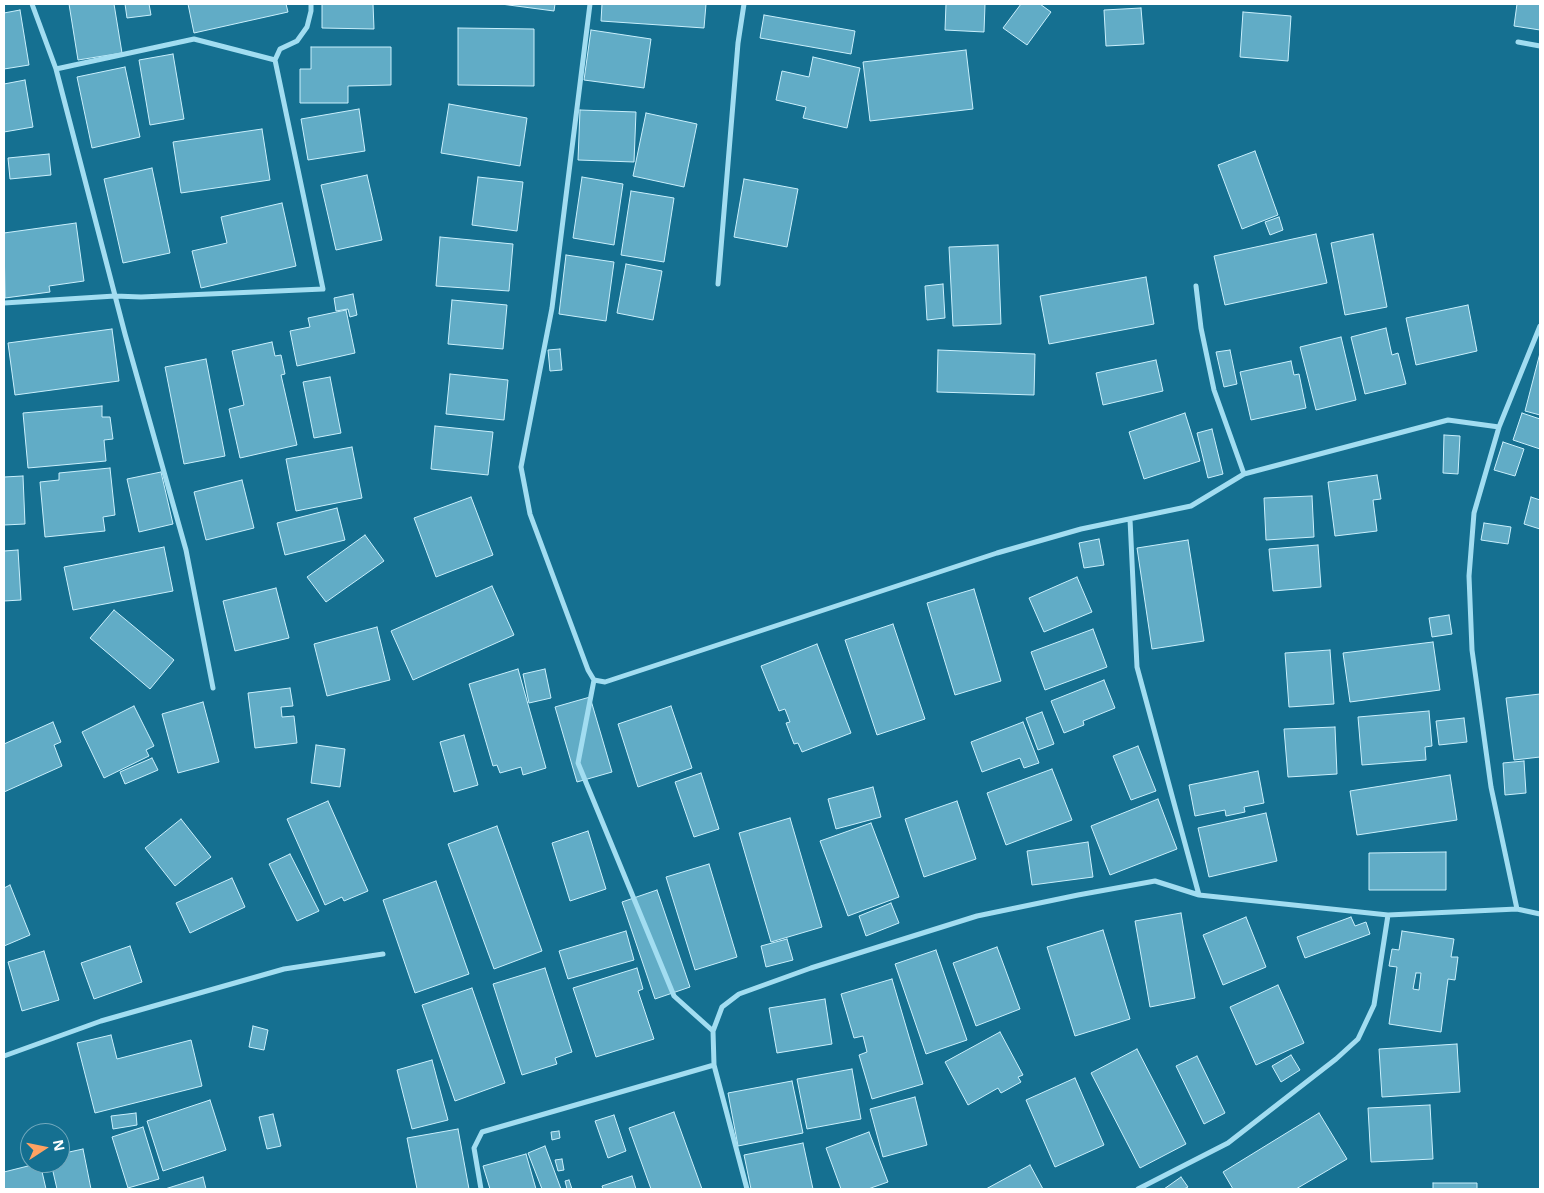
<!DOCTYPE html>
<style>
body{margin:0}
#map{position:relative;width:1544px;height:1193px;overflow:hidden;background:#157091;font-family:"Noto Sans",sans-serif}
canvas{display:block}
.frame{position:absolute;inset:0;border:5px solid #fff;pointer-events:none}
.north{position:absolute;left:20px;top:1123px;width:50px;height:50px;box-sizing:border-box;background:#157091;border:1px solid #73a9bd;border-radius:50%;rotate:79deg;font-size:14px;font-weight:700;line-height:20px;text-align:center;color:#fff}
.north::after{content:'';display:block;margin:auto;width:18px;height:22px;background:#ffa262;clip-path:polygon(50% 0,100% 100%,50% 72%,0 100%)}
</style>
<div id="map">
<canvas width="1544" height="1193"></canvas>
<div class="frame"></div>
<div class="north">N</div>
</div>
<script>
const ctx = document.querySelector('canvas').getContext('2d');
ctx.lineJoin = 'round';
function paint(path, color) { ctx.fillStyle = color; ctx.fill(path, 'evenodd'); }
const toPath = rows => new Path2D(rows.map(r => 'M' + r).join(''));
function stroke(path, color, width, dash) { ctx.strokeStyle = color; ctx.lineWidth = width; ctx.lineCap = dash ? 'butt' : 'round'; ctx.setLineDash(dash || []); ctx.stroke(path); }
const building = toPath([
 [69,4,114,4,122,53,78,60,69,4],
 [125,4,149,4,151,15,127,18,125,4],
 [188,4,286,4,288,12,194,33,188,4],
 [322,4,373,4,374,29,322,28,322,4],
 [501,4,555,4,554,11,501,4],
 [602,4,706,4,704,28,601,21,602,4],
 [946,4,985,4,984,32,945,30,946,4],
 [1021,4,1040,4,1051,12,1027,45,1003,28,1021,4],
 [1517,4,1540,4,1540,30,1514,26,1517,4],
 [1141,8,1144,44,1106,46,1104,10,1141,8],
 [20,10,29,65,4,69,4,13,20,10],
 [1243,12,1291,16,1288,61,1240,57,1243,12],
 [764,15,855,31,851,54,760,38,764,15],
 [458,28,534,29,534,86,458,85,458,28],
 [591,30,651,39,644,88,584,80,591,30],
 [311,47,391,47,391,85,348,86,348,103,300,103,300,69,311,69,311,47],
 [966,50,973,109,870,121,863,62,966,50],
 [173,54,184,119,150,125,139,60,173,54],
 [813,57,860,68,847,128,803,118,806,107,776,100,782,71,809,77,813,57],
 [125,67,140,137,92,148,77,77,125,67],
 [25,80,33,127,4,132,4,84,25,80],
 [449,104,527,118,520,166,441,153,449,104],
 [359,109,365,151,308,160,301,119,359,109],
 [580,110,636,112,634,162,578,160,580,110],
 [646,113,697,124,684,187,633,176,646,113],
 [262,129,270,180,181,193,173,142,262,129],
 [1255,151,1278,215,1242,229,1218,165,1255,151],
 [49,154,51,175,10,179,8,158,49,154],
 [152,168,170,253,123,263,104,179,152,168],
 [367,175,382,240,336,250,321,185,367,175],
 [478,177,523,182,517,231,472,225,478,177],
 [582,177,623,184,614,245,573,238,582,177],
 [744,179,798,189,787,247,734,237,744,179],
 [631,191,674,198,664,262,621,255,631,191],
 [282,203,296,266,201,288,192,251,227,243,221,217,282,203],
 [1279,217,1283,230,1270,235,1265,222,1279,217],
 [76,223,84,281,49,286,50,292,5,298,4,233,76,223],
 [1316,234,1327,283,1225,305,1214,256,1316,234],
 [1373,234,1387,307,1345,315,1331,243,1373,234],
 [440,237,513,244,509,291,436,286,440,237],
 [998,245,1001,324,953,326,949,247,998,245],
 [566,255,614,262,606,321,559,314,566,255],
 [626,264,662,271,653,320,617,313,626,264],
 [1146,277,1154,324,1049,344,1040,296,1146,277],
 [943,284,945,318,927,320,925,286,943,284],
 [353,294,357,315,350,317,348,309,336,311,334,298,353,294],
 [452,300,507,305,503,349,448,344,452,300],
 [1468,305,1477,351,1416,365,1406,318,1468,305],
 [346,310,355,353,297,366,290,331,310,327,308,318,346,310],
 [1386,328,1392,355,1398,353,1406,384,1365,394,1351,337,1386,328],
 [112,329,119,381,15,395,8,343,112,329],
 [1341,337,1356,400,1316,410,1300,347,1341,337],
 [272,342,275,356,281,355,285,374,281,375,297,445,240,458,229,409,244,405,232,351,272,342],
 [560,349,562,370,550,371,548,350,560,349],
 [938,350,1035,354,1034,395,937,392,938,350],
 [1230,350,1237,384,1224,387,1216,352,1230,350],
 [1540,353,1540,415,1525,411,1540,353],
 [206,359,225,456,184,464,165,367,206,359],
 [1156,360,1163,391,1103,405,1096,373,1156,360],
 [1291,361,1294,375,1299,374,1306,408,1251,420,1240,372,1291,361],
 [450,374,508,380,504,420,446,414,450,374],
 [330,377,341,433,314,438,303,382,330,377],
 [102,406,102,417,110,417,113,439,104,440,106,461,28,468,23,413,102,406],
 [1185,413,1200,461,1144,479,1129,432,1185,413],
 [1522,413,1540,419,1540,449,1513,440,1522,413],
 [435,426,493,432,488,475,431,469,435,426],
 [1212,429,1223,474,1208,478,1197,433,1212,429],
 [1444,435,1460,436,1458,474,1443,473,1444,435],
 [1503,442,1524,449,1515,476,1494,470,1503,442],
 [352,447,362,498,296,511,286,459,352,447],
 [110,468,115,515,103,517,105,531,45,537,40,482,59,480,59,473,110,468],
 [161,472,173,524,139,532,127,479,161,472],
 [1377,475,1381,499,1373,500,1377,531,1335,536,1328,482,1377,475],
 [23,476,25,524,4,525,4,477,23,476],
 [242,480,254,528,206,540,194,492,242,480],
 [1312,496,1314,537,1266,540,1264,498,1312,496],
 [471,497,493,555,436,577,414,518,471,497],
 [1531,497,1540,500,1540,529,1524,524,1531,497],
 [337,508,345,540,285,555,277,523,337,508],
 [1484,523,1511,527,1508,544,1481,540,1484,523],
 [365,535,384,561,326,602,307,577,365,535],
 [1099,539,1104,565,1084,568,1079,543,1099,539],
 [1188,540,1204,641,1152,649,1137,548,1188,540],
 [1318,545,1321,587,1273,591,1269,549,1318,545],
 [164,547,173,591,73,610,64,567,164,547],
 [18,550,21,600,4,601,4,551,18,550],
 [1077,577,1092,612,1044,632,1029,598,1077,577],
 [492,586,514,635,413,680,391,631,492,586],
 [276,588,289,638,235,651,223,601,276,588],
 [974,589,1001,681,955,695,927,603,974,589],
 [114,610,174,660,150,689,90,638,114,610],
 [1449,615,1452,634,1432,637,1429,618,1449,615],
 [893,624,925,719,877,735,845,640,893,624],
 [377,627,390,680,327,696,314,644,377,627],
 [1093,629,1107,667,1045,690,1031,652,1093,629],
 [1433,642,1440,690,1350,702,1343,653,1433,642],
 [817,644,851,733,802,752,798,743,794,744,786,723,790,722,785,709,779,711,761,666,817,644],
 [1330,650,1334,704,1289,707,1285,653,1330,650],
 [518,669,546,768,523,775,521,767,500,773,497,765,493,766,469,684,518,669],
 [545,669,551,698,529,703,523,674,545,669],
 [1104,680,1115,708,1083,721,1084,725,1064,733,1051,701,1104,680],
 [290,688,293,706,281,707,282,717,294,716,297,743,255,748,248,693,290,688],
 [1540,694,1540,757,1514,760,1506,698,1540,694],
 [590,697,612,772,577,782,555,707,590,697],
 [203,702,219,762,178,773,162,714,203,702],
 [134,706,154,746,146,750,149,756,104,778,82,732,134,706],
 [671,706,692,768,638,787,618,724,671,706],
 [1429,711,1432,746,1425,747,1426,760,1362,765,1358,717,1429,711],
 [1042,712,1054,744,1038,750,1026,718,1042,712],
 [1464,718,1467,742,1439,745,1436,721,1464,718],
 [53,722,61,742,54,745,62,766,4,792,4,744,53,722],
 [1023,722,1039,763,1024,768,1020,758,982,772,971,742,1023,722],
 [1335,727,1337,774,1288,777,1284,729,1335,727],
 [464,735,478,785,454,792,440,742,464,735],
 [316,745,345,749,340,787,311,783,316,745],
 [1138,746,1156,791,1131,800,1113,756,1138,746],
 [152,758,158,770,125,784,120,772,152,758],
 [1524,761,1526,793,1505,795,1503,763,1524,761],
 [1052,769,1072,820,1006,845,987,793,1052,769],
 [1258,771,1264,803,1244,807,1245,812,1226,816,1225,810,1195,816,1189,785,1258,771],
 [701,773,719,829,694,837,675,782,701,773],
 [1450,775,1457,820,1357,835,1350,791,1450,775],
 [873,787,881,817,836,829,828,799,873,787],
 [1158,799,1177,849,1110,875,1091,826,1158,799],
 [328,801,368,891,344,901,342,897,325,905,287,819,328,801],
 [957,801,976,859,924,877,905,819,957,801],
 [1266,813,1277,861,1209,877,1198,828,1266,813],
 [790,818,822,927,771,942,739,833,790,818],
 [181,819,211,857,175,886,145,848,181,819],
 [871,823,899,897,848,916,820,841,871,823],
 [497,826,542,951,494,969,448,844,497,826],
 [588,831,606,889,570,901,552,843,588,831],
 [1088,842,1093,877,1032,885,1027,851,1088,842],
 [1446,852,1446,890,1369,890,1369,853,1446,852],
 [290,854,319,911,297,921,269,864,290,854],
 [709,864,737,957,695,970,666,877,709,864],
 [232,878,245,907,190,933,176,903,232,878],
 [436,881,469,974,415,993,383,900,436,881],
 [10,885,30,935,4,946,4,888,10,885],
 [657,890,690,987,655,999,622,902,657,890],
 [891,903,899,923,866,936,859,916,891,903],
 [1181,913,1195,998,1150,1007,1135,921,1181,913],
 [1246,917,1266,967,1223,985,1203,935,1246,917],
 [1351,917,1355,926,1366,922,1370,934,1305,958,1297,937,1351,917],
 [1103,930,1130,1019,1075,1036,1047,947,1103,930],
 [626,931,634,960,568,979,559,951,626,931],
 [1402,931,1454,939,1451,957,1458,957,1455,980,1448,979,1441,1032,1389,1024,1397,967,1389,966,1392,949,1399,950,1402,931],
 [1416,973,1421,973,1419,990,1413,989,1416,973],
 [787,939,793,960,766,967,761,946,787,939],
 [130,946,142,982,94,999,81,963,130,946],
 [997,947,1020,1009,976,1026,953,963,997,947],
 [936,950,967,1040,926,1054,895,964,936,950],
 [44,951,59,1000,22,1011,8,962,44,951],
 [545,968,572,1052,555,1058,557,1064,522,1075,493,984,545,968],
 [637,968,643,989,638,991,654,1039,596,1057,573,988,637,968],
 [892,979,923,1084,872,1099,859,1055,867,1052,863,1036,854,1038,841,994,892,979],
 [1278,985,1304,1043,1256,1065,1230,1007,1278,985],
 [472,988,505,1083,455,1101,422,1005,472,988],
 [825,999,832,1044,777,1053,769,1008,825,999],
 [253,1026,268,1030,264,1050,249,1047,253,1026],
 [1000,1032,1023,1075,1018,1077,1021,1082,1001,1093,998,1088,968,1105,945,1062,1000,1032],
 [111,1035,117,1059,191,1040,202,1086,95,1113,77,1043,111,1035],
 [1457,1044,1460,1092,1382,1097,1379,1049,1457,1044],
 [1137,1049,1186,1144,1140,1168,1091,1073,1137,1049],
 [1291,1055,1300,1070,1281,1082,1272,1066,1291,1055],
 [1197,1056,1225,1113,1204,1124,1176,1066,1197,1056],
 [432,1060,448,1120,412,1129,397,1070,432,1060],
 [852,1069,861,1119,807,1129,797,1079,852,1069],
 [1075,1078,1104,1145,1055,1167,1026,1100,1075,1078],
 [792,1081,803,1133,738,1146,728,1093,792,1081],
 [915,1097,927,1145,883,1157,870,1109,915,1097],
 [210,1100,226,1150,163,1171,147,1121,210,1100],
 [1430,1105,1433,1159,1371,1162,1368,1108,1430,1105],
 [674,1112,702,1189,651,1189,629,1128,674,1112],
 [136,1113,137,1125,113,1129,111,1116,136,1113],
 [1319,1113,1347,1159,1296,1189,1233,1189,1223,1172,1319,1113],
 [273,1114,281,1146,267,1149,259,1117,273,1114],
 [614,1115,626,1151,608,1158,595,1121,614,1115],
 [143,1127,159,1179,128,1188,112,1137,143,1127],
 [458,1129,469,1189,417,1189,407,1138,458,1129],
 [559,1131,560,1138,552,1140,551,1132,559,1131],
 [869,1132,888,1182,868,1189,841,1189,826,1148,869,1132],
 [803,1143,813,1189,751,1189,744,1155,803,1143],
 [545,1146,561,1189,542,1189,528,1153,545,1146],
 [83,1149,91,1189,57,1189,51,1163,60,1163,60,1154,83,1149],
 [526,1154,536,1189,490,1189,483,1166,526,1154],
 [562,1159,564,1170,558,1171,555,1160,562,1159],
 [40,1163,46,1189,4,1189,4,1172,40,1163],
 [1030,1165,1043,1189,986,1189,1030,1165],
 [632,1176,636,1189,603,1189,602,1186,632,1176],
 [203,1177,206,1189,165,1189,203,1177],
 [1181,1177,1188,1187,1184,1189,1164,1189,1181,1177],
 [569,1180,572,1189,567,1189,565,1181,569,1180],
 [1433,1183,1477,1183,1477,1189,1433,1189,1433,1183]
]);
paint(building, '#61acc6');
stroke(building, '#c9effc', 1);
stroke(toPath([
 [32,4,56,69,125,334,186,550,213,688],
 [590,4,552,308,521,467,530,514,588,670,594,680,605,682,997,553,1081,529,1191,506,1244,474,1448,420,1499,427],
 [1518,42,1540,46],
 [56,69,194,39,275,60],
 [718,284,738,43,744,4],
 [1196,286,1201,328,1214,390,1244,474],
 [4,303,115,296,141,297,323,289,275,60,280,49,297,41,307,27,311,11,311,4],
 [1130,519,1137,667,1199,895],
 [594,680,578,763,674,996,713,1031],
 [1517,909,1491,787,1472,650,1469,576,1474,513,1499,427,1540,326],
 [4,1056,101,1021,284,969,383,954],
 [481,1189,474,1148,482,1132,714,1065],
 [747,1189,714,1065,713,1031,722,1007,739,994,811,968,977,916,1078,895,1155,881,1199,895,1388,915,1517,909,1540,914],
 [1138,1189,1228,1143,1336,1059,1358,1039,1374,1005,1388,915]
]), '#a2ddf1', 5);
</script>
